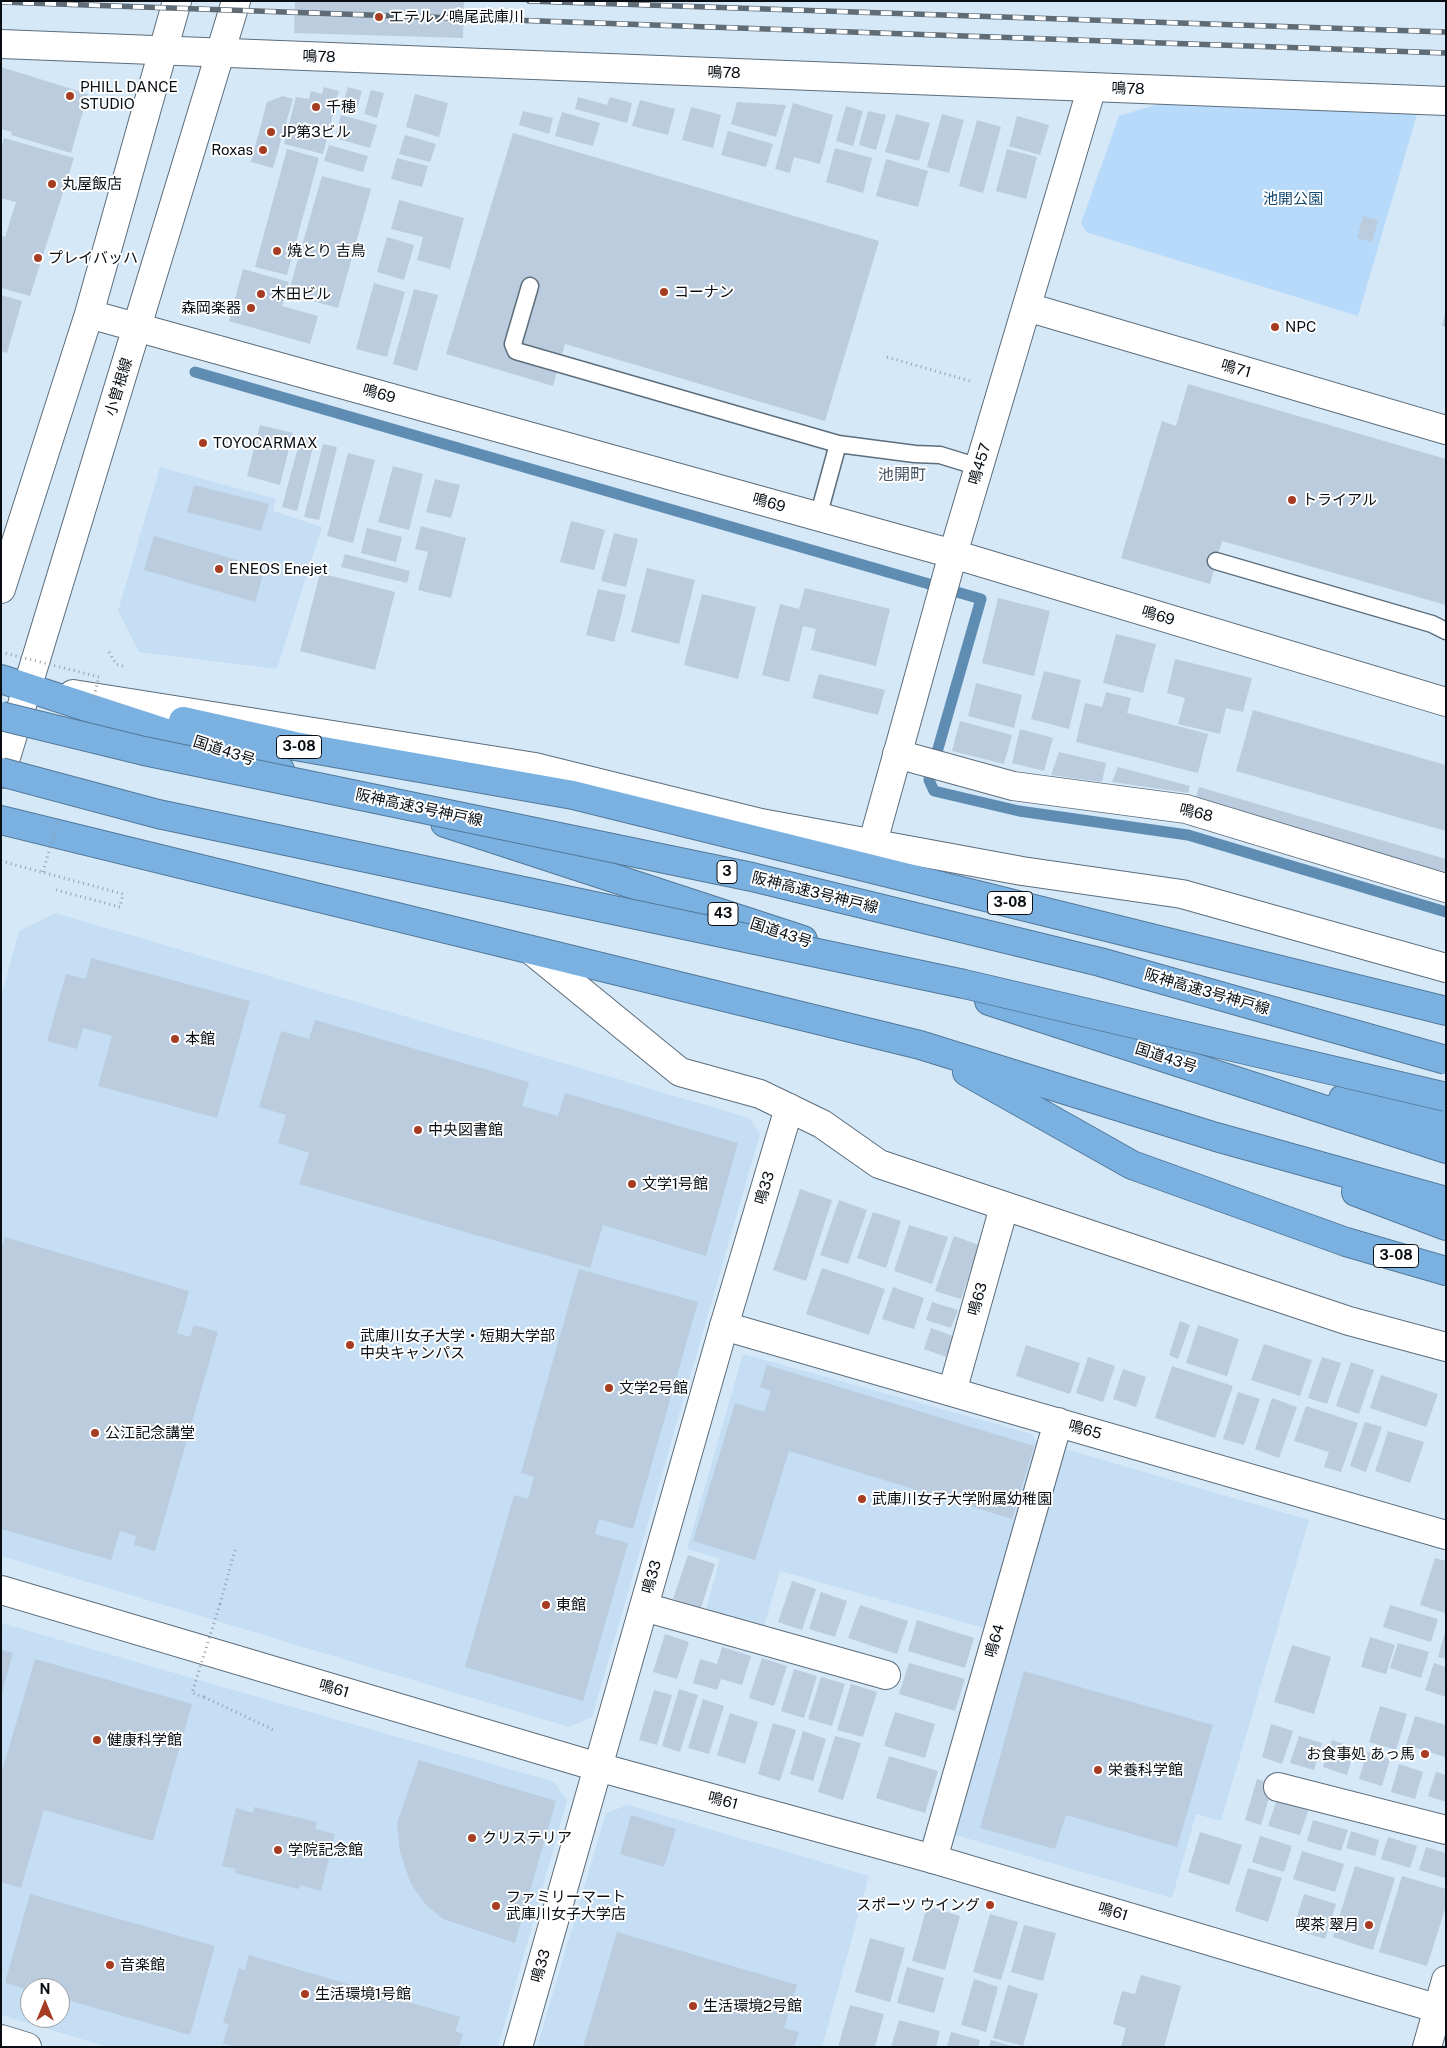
<!DOCTYPE html>
<meta charset="utf-8">
<style>
body{margin:0}
#map{position:relative;width:1447px;height:2048px;overflow:hidden;background:#d5e8f8;font-family:"Public Sans",sans-serif}
canvas{display:block}
.frame{position:absolute;inset:0;border:2px solid #080e14;pointer-events:none}
.north{position:absolute;left:20px;top:1978px;width:50px;height:50px;box-sizing:border-box;background:#fff;border:1px solid #9c9fa1;border-radius:50%;rotate:0deg;font-size:14px;font-weight:700;line-height:20px;text-align:center;color:#080e14}
.north::after{content:'';display:block;margin:auto;width:18px;height:22px;background:#a63d22;clip-path:polygon(50% 0,100% 100%,50% 72%,0 100%)}
</style>
<div id="map">
<canvas width="1447" height="2048"></canvas>
<div class="frame"></div>
<div class="north">N</div>
</div>
<script>
const ctx = document.querySelector('canvas').getContext('2d');
ctx.lineJoin = 'round';
function paint(path, color) { ctx.fillStyle = color; ctx.fill(path, 'evenodd'); }
const toPath = rows => new Path2D(rows.map(r => 'M' + r).join(''));
function stroke(path, color, width, dash) { ctx.strokeStyle = color; ctx.lineWidth = width; ctx.lineCap = dash ? 'butt' : 'round'; ctx.setLineDash(dash || []); ctx.stroke(path); }
function write(font, color, halo, rows, align = 'center') {
  ctx.font = font + ' "Public Sans","Noto Sans JP",sans-serif'; ctx.lineWidth = 4; ctx.setLineDash([]); ctx.textBaseline = 'middle'; ctx.strokeStyle = halo; ctx.fillStyle = color; for (const [text, x, y, turn = 0] of rows) {
    ctx.save(); ctx.translate(x, y); ctx.rotate((+turn || 0) * Math.PI / 180); ctx.textAlign = isNaN(turn) ? turn : align; if (halo) ctx.strokeText(text, 0, 0); ctx.fillText(text, 0, 0); ctx.restore();
  }
}
paint(toPath([
 [160,467,276,499,273,511,322,527,277,669,139,652,118,611],
 [56,913,749,1118,760,1134,592,1717,569,1727,1,1556,1,997,19,931],
 [743,1354,1032,1434,1039,1448,984,1628,780,1571,763,1630,705,1613,720,1559,687,1549],
 [1065,1449,1309,1520,1221,1821,1196,1814,1172,1898,952,1834],
 [1,1623,554,1782,567,1801,498,2047,108,2047,1,2015],
 [30,1988,60,1988,60,2018,30,2018],
 [628,1805,869,1876,822,2047,537,2047,606,1813]
]), '#c5def4');
paint(toPath([
 [1171,100,1418,111,1358,316,1086,232,1081,223,1119,116]
]), '#b7dafa');
stroke(toPath([
 [195,372,981,599,929,780,934,791,1019,811,1188,835,1446,912]
]), '#5f8cb2', 11);
paint(toPath([
 [295,1,464,1,463,38,294,33],
 [1,67,88,94,71,153,11,135,12,132,1,129],
 [324,87,339,91,323,154,284,144,296,97,309,99,311,91,322,94],
 [348,87,362,91,356,112,341,109],
 [371,90,384,93,377,118,364,114],
 [415,94,448,103,439,137,406,127],
 [283,96,293,99,273,168,251,162,267,102],
 [578,97,607,105,610,97,632,103,627,123,575,109],
 [640,100,675,109,668,135,632,126],
 [737,102,786,105,776,137,731,124],
 [793,103,833,115,820,164,794,157,790,173,775,169],
 [846,106,863,111,853,146,836,141],
 [691,107,721,115,713,148,682,140],
 [523,111,553,118,549,134,519,125],
 [868,111,886,115,876,150,859,145],
 [562,112,600,123,593,146,555,136],
 [896,114,930,123,919,161,885,152],
 [942,114,964,120,949,173,927,167],
 [341,115,377,125,370,148,335,138],
 [1017,116,1049,125,1040,155,1009,146],
 [977,120,1001,127,983,193,959,186],
 [728,131,773,144,766,167,721,155],
 [513,133,879,241,825,421,565,344,553,386,446,354],
 [405,135,436,144,430,162,399,154],
 [4,138,74,158,30,296,1,288,1,236,5,237,16,202,1,198,1,148],
 [329,145,368,156,363,172,324,161],
 [835,148,872,158,863,193,826,182],
 [287,149,319,158,287,275,255,267],
 [1007,149,1037,157,1026,199,996,191],
 [397,158,428,166,422,187,391,179],
 [886,159,928,171,918,207,876,196],
 [322,176,371,189,338,308,288,294],
 [399,200,464,218,450,269,417,260,423,237,391,229],
 [1363,216,1378,220,1372,242,1357,238],
 [387,237,414,245,404,280,377,272],
 [243,269,289,282,282,306,318,316,310,344,229,321],
 [374,283,405,292,387,357,356,349],
 [414,289,438,295,417,371,393,364],
 [1,295,22,301,7,353,1,351],
 [1445,314,1446,314,1446,327,1442,326],
 [1188,384,1446,459,1446,605,1222,541,1210,584,1121,558,1162,421,1176,426],
 [260,425,293,433,280,485,247,476],
 [301,436,315,439,297,511,282,507],
 [323,444,337,447,319,520,304,517],
 [348,453,375,460,353,543,327,536],
 [393,466,423,474,409,530,378,522],
 [435,479,460,485,451,518,426,512],
 [194,485,269,504,261,531,187,512],
 [571,521,605,530,594,570,560,562],
 [421,526,466,538,451,598,418,590,428,552,415,549],
 [367,528,402,537,396,562,361,553],
 [614,533,638,539,626,587,601,581],
 [154,536,265,568,255,602,144,570],
 [345,554,410,571,407,583,341,567],
 [647,568,695,580,679,644,631,632],
 [320,573,395,592,375,670,300,651],
 [805,588,890,609,876,666,811,650,816,629,803,626,789,682,762,675,780,604,799,609],
 [598,589,626,595,614,642,586,635],
 [702,594,756,607,738,679,684,665],
 [998,598,1050,611,1034,676,982,663],
 [1116,634,1156,644,1143,693,1103,683],
 [1175,659,1252,678,1243,712,1226,708,1220,734,1178,724,1185,698,1167,693],
 [1044,671,1081,680,1069,729,1031,719],
 [819,674,885,690,878,715,812,698],
 [976,683,1022,695,1014,728,968,716],
 [1106,692,1131,698,1127,713,1208,734,1198,773,1076,742,1085,703,1102,707],
 [1253,710,1446,765,1446,831,1236,771],
 [960,721,1012,735,1004,764,952,751],
 [1020,729,1053,738,1044,771,1012,763],
 [1059,752,1106,763,1102,782,1051,775],
 [1118,767,1190,786,1188,793,1112,782],
 [1199,787,1446,859,1446,872,1195,800],
 [91,958,250,1001,217,1118,98,1086,112,1036,83,1028,77,1049,47,1041,66,974,86,979],
 [315,1020,529,1082,522,1106,558,1116,565,1093,738,1143,706,1256,603,1225,590,1268,299,1184,309,1153,278,1143,286,1115,259,1107,281,1031,309,1039],
 [800,1189,832,1200,806,1281,773,1270],
 [839,1200,867,1210,848,1264,820,1255],
 [873,1212,901,1221,886,1268,857,1258],
 [909,1225,948,1237,932,1284,894,1271],
 [954,1236,979,1245,961,1299,935,1291],
 [5,1237,189,1291,177,1333,190,1337,194,1325,218,1332,155,1551,134,1545,136,1536,120,1531,111,1560,1,1529,1,1250],
 [822,1268,885,1289,869,1335,806,1314],
 [579,1269,698,1302,633,1529,599,1519,595,1534,628,1543,583,1701,465,1667,514,1495,528,1499,534,1477,521,1473],
 [893,1287,924,1298,914,1329,882,1319],
 [932,1302,958,1310,951,1328,926,1320],
 [1180,1321,1190,1325,1178,1359,1169,1355],
 [1198,1325,1239,1339,1227,1376,1186,1363],
 [931,1328,953,1336,946,1357,924,1349],
 [1264,1344,1312,1360,1300,1396,1251,1380],
 [1026,1345,1080,1363,1070,1394,1016,1376],
 [1088,1357,1115,1366,1103,1402,1076,1393],
 [1322,1357,1341,1363,1327,1404,1308,1398],
 [1351,1362,1374,1370,1359,1414,1336,1406],
 [767,1365,1034,1446,1012,1519,789,1451,755,1560,693,1541,735,1403,764,1412,771,1391,760,1387],
 [1172,1366,1233,1386,1215,1438,1155,1418],
 [1123,1369,1146,1377,1136,1407,1113,1399],
 [1381,1375,1438,1394,1426,1427,1370,1408],
 [1238,1392,1260,1399,1244,1445,1223,1439],
 [1272,1398,1297,1407,1279,1458,1255,1449],
 [1306,1406,1358,1423,1341,1472,1324,1467,1329,1452,1294,1441],
 [1365,1422,1382,1427,1366,1472,1350,1466],
 [1388,1431,1424,1442,1410,1483,1375,1471],
 [688,1555,715,1564,701,1608,673,1599],
 [1435,1558,1446,1561,1445,1613,1420,1605],
 [792,1581,816,1589,802,1630,778,1622],
 [821,1592,847,1601,835,1637,809,1629],
 [860,1605,908,1621,897,1654,848,1638],
 [1390,1605,1438,1619,1431,1642,1383,1627],
 [917,1620,974,1638,965,1668,908,1651],
 [1445,1632,1446,1632,1446,1659,1438,1657],
 [665,1634,689,1642,677,1679,653,1672],
 [1370,1637,1395,1645,1386,1674,1361,1667],
 [1398,1643,1429,1652,1421,1678,1390,1668],
 [1292,1645,1331,1657,1314,1714,1274,1702],
 [722,1647,751,1656,742,1685,721,1679,717,1690,693,1683,700,1659,717,1664],
 [1,1650,13,1653,2,1693,1,1693],
 [762,1658,787,1666,774,1706,749,1698],
 [35,1659,192,1704,153,1841,44,1810,21,1888,1,1882,1,1775],
 [909,1663,965,1679,955,1711,899,1694],
 [1434,1663,1446,1667,1446,1697,1425,1690],
 [794,1669,817,1676,804,1718,781,1711],
 [1024,1671,1213,1725,1177,1847,1066,1815,1055,1849,980,1828],
 [821,1677,845,1684,832,1726,808,1719],
 [851,1684,877,1692,863,1737,837,1730],
 [679,1689,698,1695,680,1752,662,1746],
 [654,1690,672,1695,657,1745,639,1740],
 [703,1699,724,1706,709,1754,688,1748],
 [1380,1706,1407,1714,1396,1750,1369,1742],
 [895,1712,935,1724,925,1758,884,1746],
 [730,1713,758,1722,745,1764,717,1755],
 [1415,1716,1446,1725,1445,1757,1406,1745],
 [773,1723,796,1730,780,1781,758,1774],
 [1271,1724,1293,1731,1282,1764,1262,1757],
 [803,1731,826,1739,813,1781,790,1774],
 [835,1736,861,1743,843,1800,818,1792],
 [1299,1736,1322,1743,1314,1770,1290,1763],
 [1332,1740,1355,1748,1347,1775,1323,1767],
 [1367,1752,1390,1759,1382,1786,1359,1779],
 [889,1756,938,1771,925,1813,876,1798],
 [419,1760,556,1801,515,1943,443,1919,425,1904,411,1884,400,1852,397,1823],
 [1399,1764,1423,1772,1415,1799,1391,1792],
 [1436,1772,1446,1775,1446,1802,1428,1796],
 [1257,1779,1273,1784,1261,1825,1245,1820],
 [1277,1799,1309,1808,1300,1835,1268,1826],
 [254,1807,317,1822,315,1829,335,1834,321,1891,300,1885,299,1889,235,1873,236,1869,222,1866,236,1808,253,1813],
 [631,1815,676,1829,664,1867,620,1854],
 [1313,1820,1348,1830,1341,1851,1307,1841],
 [1351,1831,1379,1840,1375,1856,1346,1848],
 [1200,1832,1242,1845,1229,1885,1188,1872],
 [1260,1836,1292,1846,1284,1872,1252,1862],
 [1388,1837,1417,1846,1410,1868,1381,1859],
 [1426,1847,1446,1853,1445,1878,1419,1870],
 [1302,1851,1344,1864,1335,1892,1293,1879],
 [1355,1866,1395,1878,1373,1950,1333,1937],
 [1248,1868,1282,1878,1268,1922,1235,1911],
 [1402,1876,1446,1889,1446,1906,1427,1966,1379,1952],
 [30,1894,215,1946,190,2035,60,1998,60,1988,30,1988,30,1990,5,1983],
 [1304,1894,1336,1904,1325,1939,1293,1929],
 [927,1906,960,1916,945,1970,912,1961],
 [990,1914,1018,1922,1001,1980,973,1972],
 [1024,1925,1056,1933,1043,1981,1011,1972],
 [617,1932,797,1985,784,2028,799,2032,794,2047,583,2047],
 [870,1938,905,1948,890,2002,855,1992],
 [249,1955,460,2017,455,2031,463,2034,459,2047,235,2047,223,2043,229,2024,223,2023,239,1968,245,1970],
 [907,1967,944,1978,934,2013,897,2003],
 [1141,1975,1181,1986,1164,2047,1121,2047,1126,2028,1113,2024,1122,1991,1135,1994],
 [974,1979,998,1987,986,2032,961,2025],
 [1008,1985,1038,1994,1023,2046,993,2038],
 [850,2005,884,2014,875,2047,838,2047],
 [899,2020,940,2031,936,2047,891,2047],
 [951,2032,980,2040,978,2047,947,2047],
 [991,2040,1012,2046,1011,2047,989,2047]
]), '#baccdd');
const lane = toPath([
 [530,286,513,344,516,351,838,444],
 [818,517,838,444,915,454,940,455,979,467],
 [1216,561,1432,624,1446,631]
]);
const street = toPath([
 [1,44,1446,101],
 [1027,307,1446,430],
 [73,694,535,767,761,823,1022,871,1182,894,1446,968],
 [897,754,1013,786,1186,809,1446,888],
 [532,951,680,1072,760,1094,822,1124,879,1164,1349,1321,1446,1347],
 [724,1326,1446,1535],
 [952,1392,1004,1207],
 [644,1607,886,1675],
 [1278,1787,1446,1830],
 [933,1859,1058,1422],
 [1,2039,27,2047],
 [1427,2047,1446,1980]
]);
const secondary = toPath([
 [89,314,953,554,1446,702],
 [1,589,89,314,177,1],
 [1,774,236,1],
 [873,842,953,554,1092,87],
 [1,1590,598,1767,933,1859,1446,2011],
 [518,2047,724,1326,789,1108]
]);
const highway = toPath([
 [1,679,280,770],
 [183,721,295,746,573,795,1446,1011],
 [1,820,920,1045,1216,1137,1446,1201],
 [445,823,803,940],
 [989,1001,1446,1149],
 [967,1072,1132,1165,1346,1242,1446,1271],
 [1343,1099,1446,1125],
 [1356,1192,1446,1226]
]);
stroke(lane, '#5c6d7b', 19);
stroke(street, '#5c6d7b', 30);
stroke(secondary, '#5c6d7b', 30);
stroke(highway, '#527899', 30);
stroke(toPath([
 [887,357,970,381],
 [109,652,116,664,126,667],
 [1,861,123,894,120,907,56,890],
 [220,1604,235,1550],
 [204,1697,276,1731]
]), '#919fac', 3, [1, 4]);
stroke(lane, '#fff', 16);
stroke(street, '#fff', 28);
stroke(secondary, '#fff', 28);
stroke(highway, '#7ab1e1', 28);
const rail = toPath([
 [529,1,1446,32],
 [1,2,1446,53]
]);
stroke(rail, '#5f6b75', 5.5);
stroke(rail, '#fff', 4, [11]);
const highwayBridge = toPath([
 [1,716,144,751,752,877,1100,962,1446,1060],
 [1,772,158,814,964,984,1446,1097]
]);
stroke(highwayBridge, '#527899', 30, []);
stroke(toPath([
 [1,652,99,677,92,704],
 [43,872,58,820],
 [204,1697,192,1693,220,1604]
]), '#919fac', 3, [1, 4]);
stroke(highwayBridge, '#7ab1e1', 28);
for (const [x, y, r, color] of [
 [379,17,5,"#a63d22"],
 [70,96,5,"#a63d22"],
 [316,107,5,"#a63d22"],
 [271,132,5,"#a63d22"],
 [263,150,5,"#a63d22"],
 [52,184,5,"#a63d22"],
 [277,251,5,"#a63d22"],
 [38,258,5,"#a63d22"],
 [664,292,5,"#a63d22"],
 [261,294,5,"#a63d22"],
 [251,308,5,"#a63d22"],
 [1275,327,5,"#a63d22"],
 [203,443,5,"#a63d22"],
 [1292,500,5,"#a63d22"],
 [219,569,5,"#a63d22"],
 [175,1039,5,"#a63d22"],
 [418,1130,5,"#a63d22"],
 [632,1184,5,"#a63d22"],
 [350,1345,5,"#a63d22"],
 [609,1388,5,"#a63d22"],
 [95,1433,5,"#a63d22"],
 [862,1499,5,"#a63d22"],
 [546,1605,5,"#a63d22"],
 [97,1740,5,"#a63d22"],
 [1425,1754,5,"#a63d22"],
 [1098,1770,5,"#a63d22"],
 [472,1838,5,"#a63d22"],
 [278,1850,5,"#a63d22"],
 [990,1905,5,"#a63d22"],
 [496,1906,5,"#a63d22"],
 [1369,1925,5,"#a63d22"],
 [110,1965,5,"#a63d22"],
 [305,1994,5,"#a63d22"],
 [693,2006,5,"#a63d22"]
]) { const dot = new Path2D(); dot.arc(x, y, r, 0, 2 * Math.PI); ctx.fillStyle = color; ctx.fill(dot); stroke(dot, '#fff', 2); }
for (const [x, y, w] of [
 [299,747,45],
 [727,872,20],
 [1010,903,45],
 [723,914,30],
 [1396,1256,45]
]) { const box = new Path2D(); box.roundRect(x - w / 2, y - 11.5, w, 23, 4); ctx.fillStyle = '#fff'; ctx.fill(box); stroke(box, '#080e14', 1); }
write('bold 14px', '#080e14', null, [
 ["3-08",299,747],
 ["3",727,872],
 ["3-08",1010,903],
 ["43",723,914],
 ["3-08",1396,1256]
]);
write('15px', '#080e14', '#fff', [
 ["エテルノ鳴尾武庫川",389,17],
 ["PHILL DANCE",80,87],
 ["STUDIO",80,104],
 ["千穂",326,107],
 ["JP第3ビル",281,132],
 ["Roxas",253,150,"right"],
 ["丸屋飯店",62,184],
 ["焼とり 吉鳥",287,251],
 ["プレイバッハ",48,258],
 ["コーナン",674,292],
 ["木田ビル",271,294],
 ["森岡楽器",241,308,"right"],
 ["NPC",1285,327],
 ["TOYOCARMAX",213,443],
 ["トライアル",1302,500],
 ["ENEOS Enejet",229,569],
 ["本館",185,1039],
 ["中央図書館",428,1130],
 ["文学1号館",642,1184],
 ["武庫川女子大学・短期大学部",360,1336],
 ["中央キャンパス",360,1353],
 ["文学2号館",619,1388],
 ["公江記念講堂",105,1433],
 ["武庫川女子大学附属幼稚園",872,1499],
 ["東館",556,1605],
 ["健康科学館",107,1740],
 ["お食事処 あっ馬",1415,1754,"right"],
 ["栄養科学館",1108,1770],
 ["クリステリア",482,1838],
 ["学院記念館",288,1850],
 ["ファミリーマート",506,1897],
 ["武庫川女子大学店",506,1914],
 ["スポーツ ウイング",980,1905,"right"],
 ["喫茶 翠月",1359,1925,"right"],
 ["音楽館",120,1965],
 ["生活環境1号館",315,1994],
 ["生活環境2号館",703,2006]
], 'left');
write('15px', '#080e14', '#fff', [
 ["鳴78",319,57,2],
 ["鳴78",724,73,2],
 ["鳴78",1128,89,2],
 ["鳴71",1236,369,16],
 ["小曽根線",119,387,-73],
 ["鳴69",379,394,16],
 ["鳴457",980,464,-73],
 ["鳴69",769,503,16],
 ["鳴69",1158,616,17],
 ["国道43号",224,751,18],
 ["阪神高速3号神戸線",419,808,12],
 ["鳴68",1196,813,14],
 ["阪神高速3号神戸線",815,893,14],
 ["国道43号",781,933,18],
 ["阪神高速3号神戸線",1207,992,16],
 ["国道43号",1166,1058,18],
 ["鳴33",765,1188,-73],
 ["鳴63",978,1299,-74],
 ["鳴65",1085,1430,16],
 ["鳴33",652,1577,-74],
 ["鳴64",995,1641,-74],
 ["鳴61",334,1689,16],
 ["鳴61",723,1801,15],
 ["鳴61",1113,1912,17],
 ["鳴33",541,1966,-74]
]);
write('15px', '#14486f', '#fff', [
 ["池開公園",1293,199]
]);
write('16px', '#455463', '#fff', [
 ["池開町",902,475]
]);
</script>
